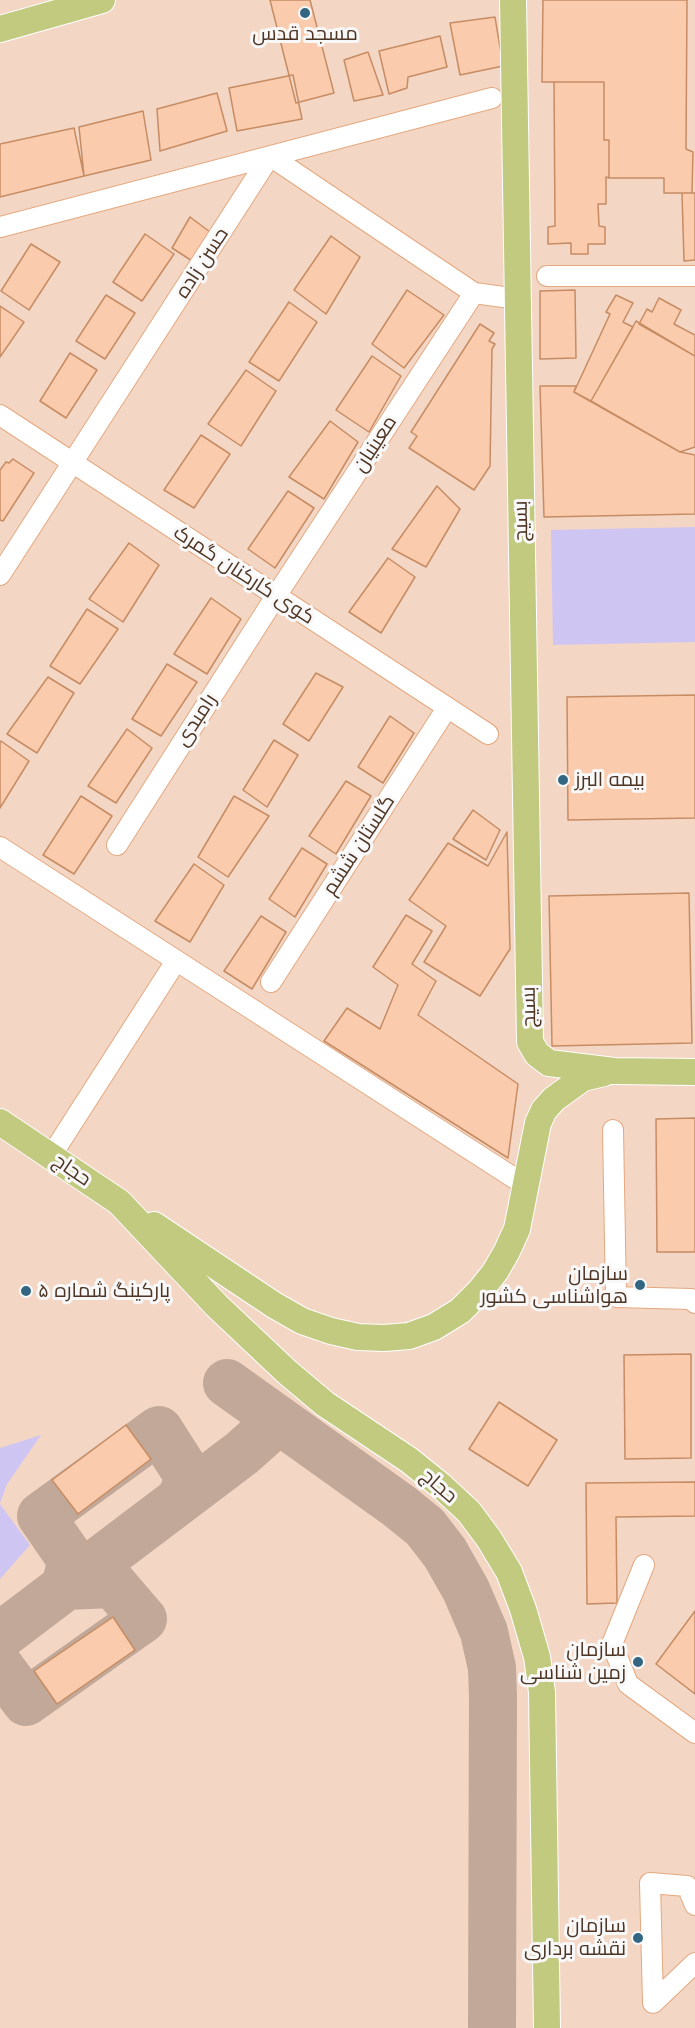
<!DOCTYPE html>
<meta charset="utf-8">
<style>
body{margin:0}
canvas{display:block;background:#ffe5d5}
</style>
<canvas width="695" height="2028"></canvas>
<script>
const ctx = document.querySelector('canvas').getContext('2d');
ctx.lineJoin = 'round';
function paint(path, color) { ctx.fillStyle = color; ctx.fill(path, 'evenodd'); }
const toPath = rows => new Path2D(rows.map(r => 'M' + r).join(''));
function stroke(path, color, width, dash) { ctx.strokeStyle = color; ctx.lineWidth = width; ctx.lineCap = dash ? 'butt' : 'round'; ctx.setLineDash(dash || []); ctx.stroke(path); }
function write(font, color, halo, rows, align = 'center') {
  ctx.font = font + ' Inter,Cairo,sans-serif'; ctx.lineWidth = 6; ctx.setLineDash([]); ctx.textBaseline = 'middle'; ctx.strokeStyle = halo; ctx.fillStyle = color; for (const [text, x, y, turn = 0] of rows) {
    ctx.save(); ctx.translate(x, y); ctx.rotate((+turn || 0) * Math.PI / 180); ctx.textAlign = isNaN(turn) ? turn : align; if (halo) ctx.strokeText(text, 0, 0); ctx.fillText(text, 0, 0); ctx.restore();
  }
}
paint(toPath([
 [0,0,695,0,695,2028,0,2028]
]), '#f3d6c4');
paint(toPath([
 [695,527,695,642,553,645,551,530],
 [41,1435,7,1484,0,1503,0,1448],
 [0,1504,30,1545,0,1579]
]), '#cfc5f3');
stroke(toPath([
 [227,1383,399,1506,425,1527,445,1553,466,1590,484,1632,492,1668,493,1696,492,2028],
 [0,1636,242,1453,279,1420],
 [0,1667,26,1702,143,1619,113,1584,65,1586,72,1561,41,1516,159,1430,189,1477,181,1499]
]), '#c2a898', 48);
const building = toPath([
 [270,0,310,0,334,93,296,103,270,0],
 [543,0,687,0,686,149,693,152,692,193,664,193,664,178,609,178,609,140,604,140,604,82,542,82,543,0],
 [495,17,503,66,460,75,450,23,495,17],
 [440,36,447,67,408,77,407,88,389,94,379,51,440,36],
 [368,52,383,95,354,101,344,60,368,52],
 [293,75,302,119,237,131,229,88,293,75],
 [554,82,604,82,604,140,609,140,609,178,606,177,606,204,598,204,599,226,605,227,605,244,588,244,588,254,571,254,571,243,548,244,548,227,555,226,554,82],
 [217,93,227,131,160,151,157,109,217,93],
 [143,111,151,160,84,176,79,127,143,111],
 [74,128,84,176,0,197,0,144,74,128],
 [682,193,695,193,695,260,684,261,682,193],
 [190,217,218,238,200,266,172,248,190,217],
 [145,234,174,254,142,301,113,282,145,234],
 [331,236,360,257,326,314,294,290,331,236],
 [31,244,60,262,29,310,1,291,31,244],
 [407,290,444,315,404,368,372,344,407,290],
 [575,290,576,358,540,359,540,291,575,290],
 [106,295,135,313,105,359,76,341,106,295],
 [616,295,633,303,623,322,633,327,591,401,574,392,610,314,606,312,616,295],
 [659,298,681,310,674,324,695,335,695,356,639,324,647,309,652,312,659,298],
 [289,302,317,322,279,381,249,362,289,302],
 [0,306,24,322,0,357,0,306],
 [636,321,695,356,695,447,680,452,591,401,636,321],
 [480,324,494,333,489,341,495,344,492,349,490,466,474,490,409,448,417,436,411,432,480,324],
 [70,353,97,370,66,418,40,401,70,353],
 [372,356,401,376,369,432,336,410,372,356],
 [246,370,276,391,241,446,208,424,246,370],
 [540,386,576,386,574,392,680,452,695,455,695,514,544,517,540,386],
 [330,421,358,442,324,499,289,477,330,421],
 [201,435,230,454,194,508,164,490,201,435],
 [13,459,34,473,3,521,0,520,0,470,6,462,9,463,13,459],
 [437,486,460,509,426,567,392,549,437,486],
 [288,491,314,508,275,568,248,549,288,491],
 [129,543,159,565,123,622,89,599,129,543],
 [388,558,415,577,381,633,349,612,388,558],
 [211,598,241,619,207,674,174,654,211,598],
 [87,609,118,629,80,684,50,666,87,609],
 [167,664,197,682,161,736,132,719,167,664],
 [316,673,343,687,309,741,283,724,316,673],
 [48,677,74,693,37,753,7,734,48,677],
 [695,695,695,818,568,820,567,697,695,695],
 [390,716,414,733,383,783,358,767,390,716],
 [127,729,152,748,116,803,88,786,127,729],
 [274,740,298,755,267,807,243,790,274,740],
 [1,741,29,761,0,808,0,743,1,741],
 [346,781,371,796,336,854,309,836,346,781],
 [81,796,112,816,74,874,43,855,81,796],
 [234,796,269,816,228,877,198,857,234,796],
 [473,810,500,830,486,860,453,839,473,810],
 [507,832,510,949,480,996,424,962,446,926,409,900,448,843,488,866,507,832],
 [302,848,327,864,295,917,269,899,302,848],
 [194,864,224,885,190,942,155,921,194,864],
 [689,893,692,1043,552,1046,549,896,689,893],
 [406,915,432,931,412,964,436,981,418,1015,518,1084,508,1158,324,1041,347,1008,380,1029,398,985,373,967,406,915],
 [261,916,286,932,252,989,224,971,261,916],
 [695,1118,695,1252,657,1252,656,1119,695,1118],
 [691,1354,691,1458,625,1459,624,1355,691,1354],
 [499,1402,557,1440,528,1486,469,1449,499,1402],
 [126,1425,151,1459,78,1514,52,1480,126,1425],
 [695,1482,695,1516,616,1517,617,1603,587,1604,586,1483,695,1482],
 [695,1611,695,1694,656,1664,695,1611],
 [113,1617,135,1650,57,1704,34,1671,113,1617]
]);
paint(building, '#facbac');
stroke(building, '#c68c64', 1.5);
const minor = toPath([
 [0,227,492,98],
 [547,276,695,276],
 [0,415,488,734],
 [0,575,270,156,474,293,518,299],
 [117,845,276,596,474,293],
 [0,847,525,1185],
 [271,982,447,708],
 [613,1130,616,1297,691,1299,695,1303],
 [51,1156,176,961],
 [644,1565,612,1644,628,1684,695,1733],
 [695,1905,687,1886,650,1883,653,2003,695,1963]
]);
const major = toPath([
 [513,0,530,1042,537,1054,549,1063,614,1071,695,1072],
 [0,29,102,0],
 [0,1122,119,1202,217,1306,287,1372,325,1404,409,1460,440,1485,469,1512,489,1539,509,1572,523,1609,537,1657,542,1692,547,2028],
 [154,1225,274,1305,302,1321,331,1331,358,1337,384,1338,409,1336,434,1327,460,1311,479,1292,495,1272,507,1251,517,1229,538,1123,544,1110,554,1099,583,1078,604,1073]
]);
stroke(minor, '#e4a87f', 22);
stroke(major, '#fff', 28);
stroke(minor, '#fff', 20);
stroke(major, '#c2ca80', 26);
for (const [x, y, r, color] of [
 [305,13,6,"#326682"],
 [563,780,6,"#326682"],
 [640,1285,6,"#326682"],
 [26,1291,6,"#326682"],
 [638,1662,6,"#326682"],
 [638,1938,6,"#326682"]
]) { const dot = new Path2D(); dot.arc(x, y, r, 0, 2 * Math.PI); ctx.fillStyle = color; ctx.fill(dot); stroke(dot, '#f8f8f8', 2); }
write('20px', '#4d3423', '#f8f8f8', [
 ["مسجد قدس",305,34,"center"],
 ["بیمه البرز",575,780,"left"],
 ["سازمان",628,1274],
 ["هواشناسی کشور",628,1297],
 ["پارکینگ شماره ۵",38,1291,"left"],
 ["سازمان",626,1650],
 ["زمین شناسی",626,1673],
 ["سازمان",626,1926],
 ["نقشه برداری",626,1949]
], 'right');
write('20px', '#4d3423', '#f8f8f8', [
 ["حسن زاده",202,263,-57],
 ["معینیان",375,444,-57],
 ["بسیج",521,521,-91],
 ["کوی کارکنان گمرک",244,575,33],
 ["رامبدی",196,720,-57],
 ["گلستان ششم",359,845,-57],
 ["بسیج",529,1007,-91],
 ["حجاج",72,1170,34],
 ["حجاج",439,1486,41]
]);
</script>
